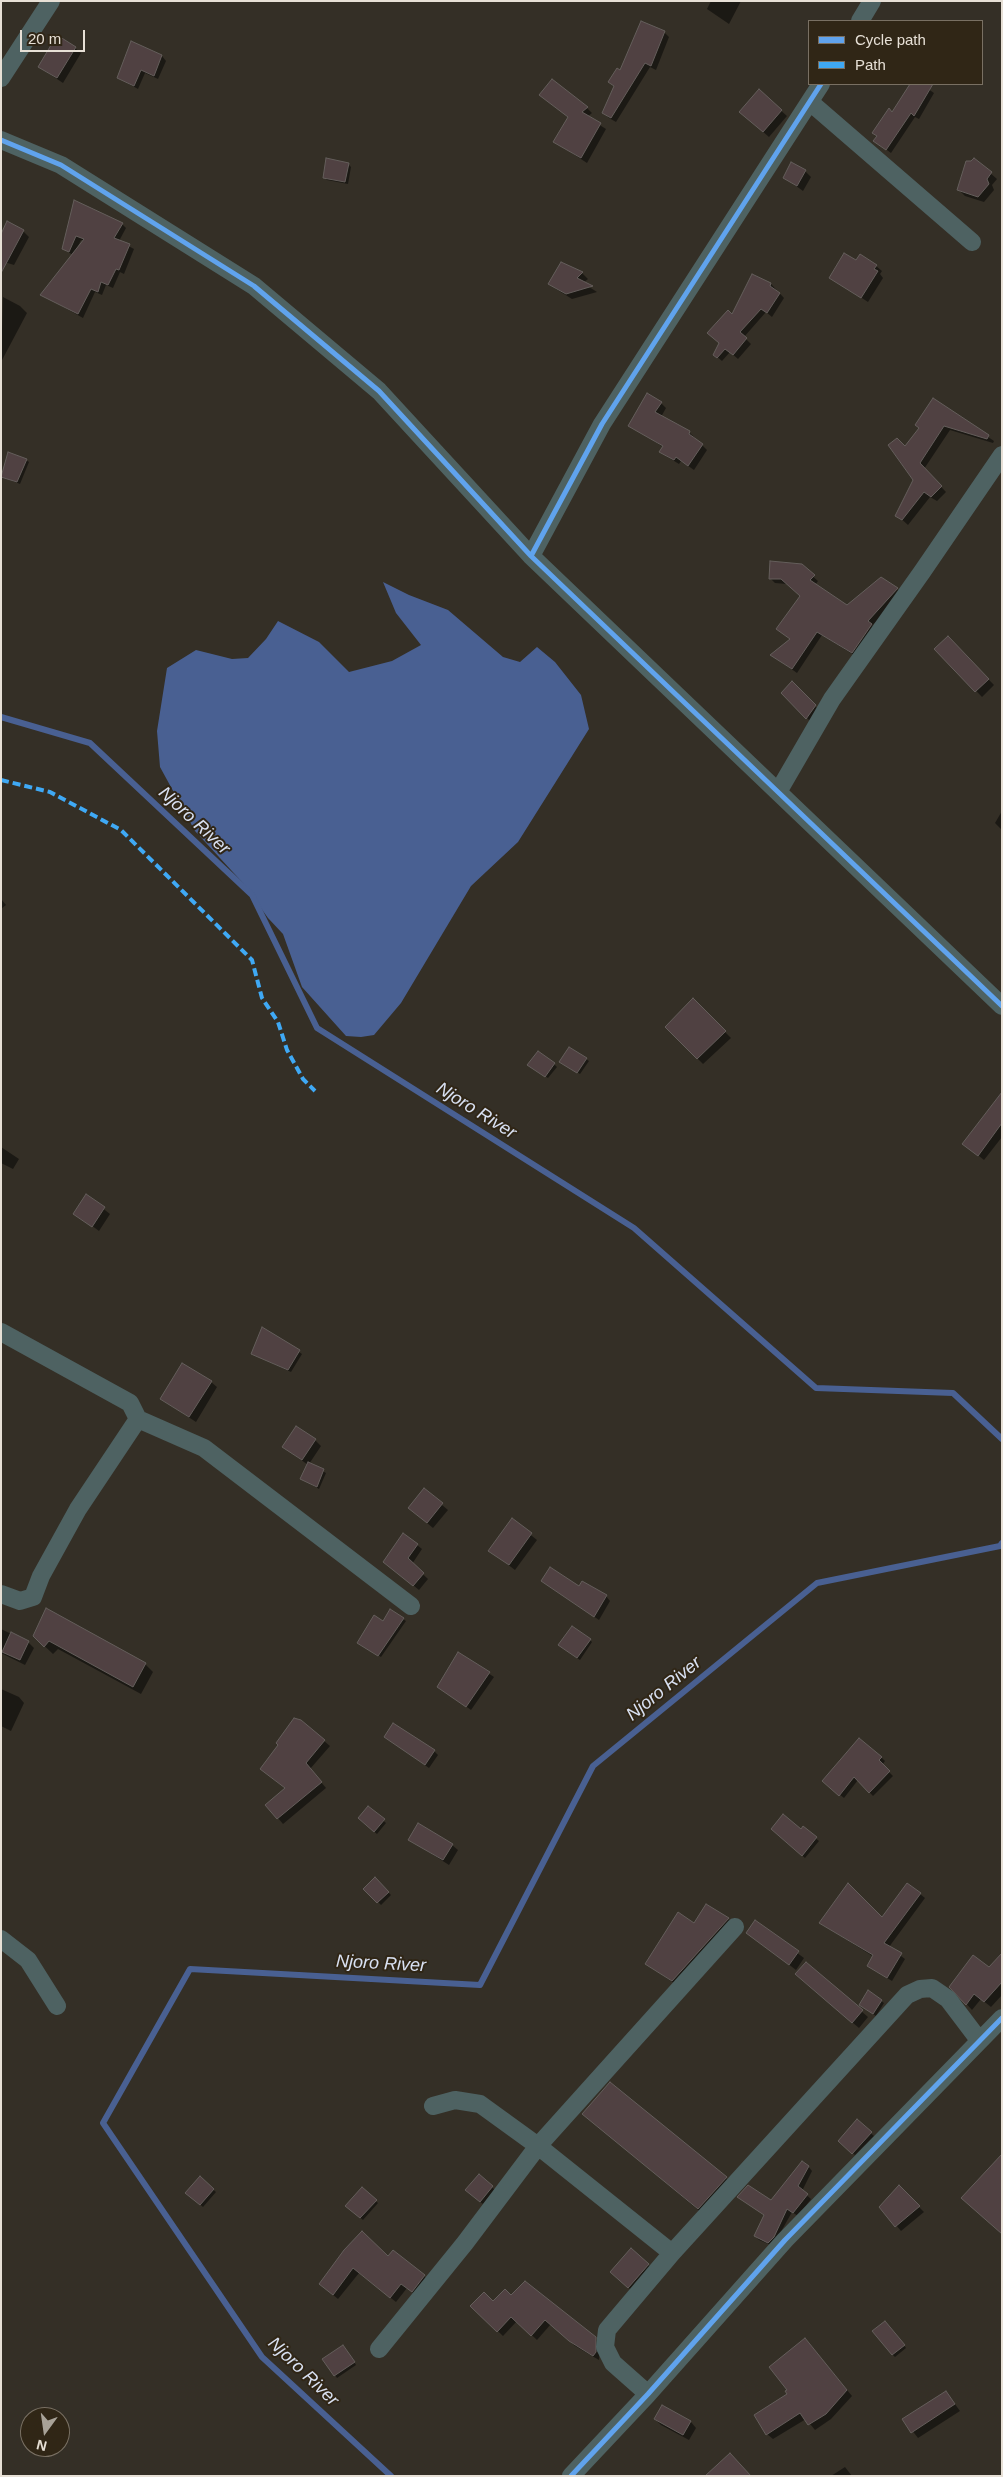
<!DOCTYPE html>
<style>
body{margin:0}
#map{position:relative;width:1003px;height:2477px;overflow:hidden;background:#342f26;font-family:Arial,sans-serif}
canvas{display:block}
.frame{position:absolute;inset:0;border:2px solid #e7e0d6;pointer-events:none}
.legend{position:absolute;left:808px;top:20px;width:175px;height:65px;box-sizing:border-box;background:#302616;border:1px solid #797063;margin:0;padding:6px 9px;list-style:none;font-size:15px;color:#e7e0d6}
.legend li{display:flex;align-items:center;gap:10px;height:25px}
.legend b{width:25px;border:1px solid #797063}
.north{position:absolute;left:20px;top:2407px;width:50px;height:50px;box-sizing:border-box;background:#302616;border:1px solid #797063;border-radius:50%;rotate:194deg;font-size:14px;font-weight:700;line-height:20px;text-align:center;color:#e7e0d6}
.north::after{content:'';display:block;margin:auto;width:18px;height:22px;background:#a8a298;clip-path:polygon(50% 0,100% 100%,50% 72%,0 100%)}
.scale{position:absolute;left:20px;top:30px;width:65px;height:22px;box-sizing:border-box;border:2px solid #e7e0d6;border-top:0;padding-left:6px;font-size:15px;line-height:18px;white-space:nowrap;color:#e7e0d6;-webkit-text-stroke:4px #302616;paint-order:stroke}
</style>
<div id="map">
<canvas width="1003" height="2477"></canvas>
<div class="frame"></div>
<ul class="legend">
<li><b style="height:6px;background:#60a3ed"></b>Cycle path</li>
<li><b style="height:6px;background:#3fa9f5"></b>Path</li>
</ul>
<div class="north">N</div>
<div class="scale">20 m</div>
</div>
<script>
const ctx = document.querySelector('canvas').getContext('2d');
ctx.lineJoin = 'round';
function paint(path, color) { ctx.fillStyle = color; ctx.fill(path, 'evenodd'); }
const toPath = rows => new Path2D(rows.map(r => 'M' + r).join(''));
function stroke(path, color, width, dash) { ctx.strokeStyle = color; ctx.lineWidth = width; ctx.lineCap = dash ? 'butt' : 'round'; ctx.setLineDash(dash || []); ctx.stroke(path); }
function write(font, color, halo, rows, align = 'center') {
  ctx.font = font + ' Arial,sans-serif'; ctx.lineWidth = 4; ctx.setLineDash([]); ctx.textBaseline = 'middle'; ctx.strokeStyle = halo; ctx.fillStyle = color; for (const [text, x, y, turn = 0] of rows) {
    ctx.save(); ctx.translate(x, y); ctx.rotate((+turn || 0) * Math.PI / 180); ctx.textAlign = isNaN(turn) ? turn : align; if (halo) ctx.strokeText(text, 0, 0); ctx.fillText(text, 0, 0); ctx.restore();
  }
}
paint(toPath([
 [383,582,409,595,448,610,503,657,520,662,537,647,555,662,581,695,589,729,518,842,471,886,401,1003,374,1035,361,1037,346,1036,302,987,283,934,268,918,243,883,195,831,160,767,157,731,167,668,196,650,232,659,248,658,266,639,278,621,319,642,349,672,392,661,421,645,396,613]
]), '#496092');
paint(toPath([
 [711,1,741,1,729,24,707,9],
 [664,32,669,37,656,70,650,67,616,122,609,118,604,113,615,87,609,82],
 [132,43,162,56,166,61,158,79,145,73,138,89,118,78],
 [75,48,81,53,63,83,39,67],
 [552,81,587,108,592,113,587,117,606,129,587,163,555,142,569,118],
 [912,84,921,84,934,93,919,119,915,117,891,153,875,141],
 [759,91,787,116,769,137,747,118],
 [974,159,997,179,992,185,994,190,984,202,965,196,959,190],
 [348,164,351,167,348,184,327,180,324,177],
 [805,171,811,177,803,191,784,177],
 [75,202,122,224,126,228,119,241,134,249,124,274,120,272,113,288,106,285,102,295,95,292,83,318,42,295,73,255,63,249],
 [81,240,84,241,78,249,77,248],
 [23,231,29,237,14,265,1,261],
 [856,262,876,266,882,271,880,274,883,278,868,302,830,277],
 [561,263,582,273,588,279,583,283,597,292,572,299,556,289,550,284],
 [752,276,771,284,784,298,772,317,766,312,744,337,751,344,738,359,730,352,722,361,715,355],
 [3,297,20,306,27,313,1,362],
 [933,399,994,441,993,443,950,430,924,469,946,492,937,501,930,497,908,525,897,515,915,480,905,448,920,428],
 [661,403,666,408,661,417,689,432,707,450,694,470,681,461,679,464,666,456,661,451,663,447,629,425],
 [26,460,29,462,20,484,3,477],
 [801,566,818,581,815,585,847,606,897,589,902,593,872,626,876,630,857,657,822,635,797,673,772,655,791,640,783,633,801,597,787,584,775,583,770,578],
 [948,638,994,685,982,697,936,649],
 [798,689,821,712,813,724,782,693],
 [1002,811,1002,830,995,823],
 [1,899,6,905,1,909],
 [693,1000,731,1038,703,1064,666,1027],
 [570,1048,589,1061,580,1074,560,1062],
 [554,1064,557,1067,548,1078,532,1067],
 [1002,1105,1002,1137,984,1160,964,1144],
 [1,1147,19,1159,13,1169,1,1163],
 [87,1196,110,1214,99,1231,75,1213],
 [263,1329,302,1354,291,1372,252,1354],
 [211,1382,217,1387,196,1422,161,1399],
 [315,1440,321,1446,309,1464,326,1473,319,1489,302,1479,308,1465,284,1447],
 [424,1490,448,1510,433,1528,409,1508],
 [512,1520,537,1540,515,1570,490,1551],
 [417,1545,422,1549,412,1564,428,1579,419,1590,390,1566],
 [542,1581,606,1596,610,1601,599,1620],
 [403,1619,406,1621,381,1657,358,1643,383,1622],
 [1,1629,28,1642,34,1648,25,1665,1,1653],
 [34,1636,145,1664,153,1672,141,1694,58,1649,53,1654],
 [590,1640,592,1642,580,1660,563,1648],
 [459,1654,494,1677,471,1710,438,1686],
 [1,1689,19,1697,24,1703,11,1731,1,1726],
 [385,1737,434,1751,438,1755,429,1768],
 [324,1741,330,1746,310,1769,326,1788,283,1824,267,1805,286,1789,261,1769],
 [881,1757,885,1761,882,1765,893,1776,873,1796,858,1780,844,1798,828,1785],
 [368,1807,386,1823,377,1834,362,1821],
 [803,1828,819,1841,805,1858,772,1829,801,1831],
 [410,1840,452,1845,458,1850,449,1865],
 [375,1879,391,1895,381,1905,365,1889],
 [920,1894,925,1898,889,1947,905,1959,892,1981,868,1966,874,1957,820,1923,882,1919],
 [728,1919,733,1924,678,1986,647,1964,694,1925],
 [755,1922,804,1958,796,1970,748,1933],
 [1002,1955,1002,1995,991,2007,981,1999,972,2010,951,1987,990,1969],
 [806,1963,868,2017,859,2028,802,1980],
 [868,1992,884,2003,876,2016,863,2007],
 [584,2114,726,2178,738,2190,710,2220],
 [857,2121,874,2136,855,2155,840,2141],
 [808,2166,812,2171,802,2191,811,2199,798,2216,792,2212,773,2246,759,2240,755,2236,772,2202],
 [479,2176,495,2190,483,2204,469,2193],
 [200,2178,216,2192,203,2207,187,2193],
 [899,2187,924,2212,901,2231,881,2207],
 [362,2189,378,2203,363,2220,347,2206],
 [344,2251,388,2258,424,2276,429,2281,417,2296,407,2288,396,2302,359,2273,338,2299,326,2289],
 [648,2265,654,2271,635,2293,617,2278],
 [511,2297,595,2338,600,2343,599,2360,575,2346,551,2324,537,2340,517,2321,503,2336,472,2306],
 [888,2325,906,2348,895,2357,892,2354],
 [810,2345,852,2396,831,2419,815,2430,806,2419,773,2439,767,2434,789,2395],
 [346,2349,356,2365,337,2378,335,2375],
 [946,2392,960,2411,918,2438,904,2420],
 [662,2407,691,2422,696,2428,689,2440,661,2425,655,2419],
 [845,2467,852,2476,831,2476]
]), '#0007');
stroke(toPath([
 [1,717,90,743,252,895,317,1028,634,1228,816,1388,953,1393,1002,1439],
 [391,2476,262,2357,103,2123,190,1969,480,1985,593,1766,817,1583,1000,1546,1002,1543]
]), '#496092', 6);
const building = toPath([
 [641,21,665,31,651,66,645,63,611,118,602,113,614,86,608,82,617,68,620,70,641,21],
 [57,35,76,47,57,78,38,67,57,35],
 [131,41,162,55,154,76,141,70,134,86,117,78,131,41],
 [552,79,588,107,582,112,601,123,581,158,553,142,568,117,539,95,552,79],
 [910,84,933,84,914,116,911,113,886,150,873,141,877,136,872,133,889,108,892,112,910,84],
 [759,89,782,110,763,132,739,112,759,89],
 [326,158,349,163,345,182,323,178,326,158],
 [974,158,992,172,987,179,989,184,978,197,957,190,966,161,971,161,974,158],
 [791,162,806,170,797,186,783,178,791,162],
 [74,200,123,223,114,238,130,244,119,270,116,269,108,285,101,282,98,292,91,289,78,314,40,295,84,239,76,236,69,252,62,249,74,200],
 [7,221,24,230,1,273,1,234,7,221],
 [844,253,856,260,860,254,877,265,874,269,878,271,861,298,829,278,844,253],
 [561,262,583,272,577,278,593,286,566,294,548,284,561,262],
 [752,274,771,283,770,286,780,293,767,313,761,309,740,332,747,338,733,355,725,349,717,358,713,355,719,343,707,333,728,310,732,314,752,274],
 [647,393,662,402,655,412,690,431,689,434,703,444,688,466,676,457,674,460,659,452,663,446,628,426,647,393],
 [933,398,989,435,987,439,944,426,920,463,942,486,931,497,924,492,902,520,895,516,913,480,888,445,897,438,905,446,919,428,915,425,933,398],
 [8,452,27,459,17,482,1,477,8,452],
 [770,561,802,564,815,575,810,580,847,605,881,577,898,588,868,621,872,624,852,653,817,632,792,669,770,655,790,639,776,629,800,596,781,579,769,579,770,561],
 [948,636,989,679,975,692,934,649,948,636],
 [792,681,816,705,806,719,781,693,792,681],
 [693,998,726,1031,697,1059,665,1027,693,998],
 [569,1047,587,1058,577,1073,559,1062,569,1047],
 [538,1051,555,1063,545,1077,527,1065,538,1051],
 [1002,1092,1002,1123,978,1156,962,1144,1002,1092],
 [86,1194,105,1207,92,1227,73,1214,86,1194],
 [262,1327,300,1350,288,1370,251,1354,262,1327],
 [182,1363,212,1381,189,1417,160,1399,182,1363],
 [296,1426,316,1439,302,1460,282,1447,296,1426],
 [308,1462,324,1469,317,1487,300,1479,308,1462],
 [424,1488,443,1503,427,1523,408,1508,424,1488],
 [512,1518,532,1533,509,1565,488,1551,512,1518],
 [403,1533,418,1544,408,1558,424,1573,413,1586,383,1562,403,1533],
 [550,1567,579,1586,582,1581,607,1595,594,1617,541,1581,550,1567],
 [46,1608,146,1663,133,1687,49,1641,44,1647,33,1636,46,1608],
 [390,1609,404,1618,378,1656,357,1643,374,1615,383,1621,390,1609],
 [572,1626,591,1639,577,1658,558,1645,572,1626],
 [11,1632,29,1641,20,1660,2,1652,11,1632],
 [458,1652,490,1672,466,1707,437,1687,458,1652],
 [294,1718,301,1720,325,1740,306,1763,322,1782,277,1819,265,1805,285,1788,260,1769,278,1745,276,1743,294,1718],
 [393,1723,435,1750,425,1765,384,1737,393,1723],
 [859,1738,882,1757,879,1760,890,1771,869,1793,854,1777,839,1796,822,1781,859,1738],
 [368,1806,385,1819,374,1832,358,1818,368,1806],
 [783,1814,801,1829,803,1826,817,1837,802,1856,771,1829,783,1814],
 [418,1823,453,1844,443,1860,408,1840,418,1823],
 [375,1877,389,1892,377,1903,363,1889,375,1877],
 [848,1883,882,1917,907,1883,921,1893,884,1943,902,1953,887,1978,867,1966,873,1955,819,1923,848,1883],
 [706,1904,729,1918,672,1981,645,1964,678,1912,694,1923,706,1904],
 [755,1920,799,1951,789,1965,746,1933,755,1920],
 [1002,1953,1002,1982,984,2002,974,1994,966,2005,949,1987,973,1955,989,1967,1002,1953],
 [806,1962,863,2010,852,2023,795,1974,806,1962],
 [868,1990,882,2000,873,2014,859,2005,868,1990],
 [610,2082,727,2177,698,2209,582,2114,610,2082],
 [857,2119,872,2132,852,2154,838,2141,857,2119],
 [1002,2154,1002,2234,961,2198,1002,2154],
 [802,2161,809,2166,798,2186,808,2194,793,2213,787,2209,774,2237,768,2243,754,2236,764,2215,737,2197,748,2185,771,2200,802,2161],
 [479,2174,493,2186,480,2202,465,2190,479,2174],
 [200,2176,214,2189,200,2205,185,2193,200,2176],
 [899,2185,920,2206,895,2227,879,2207,899,2185],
 [362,2187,377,2200,360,2218,345,2206,362,2187],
 [362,2231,388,2256,393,2250,425,2275,412,2292,401,2284,390,2298,353,2268,333,2295,319,2284,344,2250,362,2231],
 [631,2248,649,2264,628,2288,610,2272,631,2248],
 [525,2281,596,2337,596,2352,593,2356,569,2341,545,2320,531,2336,511,2317,497,2332,470,2306,484,2292,493,2301,505,2289,511,2295,525,2281],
 [885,2321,905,2345,892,2355,872,2331,885,2321],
 [805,2338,847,2390,826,2414,808,2425,800,2413,766,2435,754,2415,787,2394,785,2391,787,2390,769,2367,805,2338],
 [343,2345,355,2362,334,2376,322,2359,343,2345],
 [946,2391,955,2404,911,2433,902,2419,946,2391],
 [662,2405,691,2421,683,2435,654,2419,662,2405],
 [730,2453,751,2476,705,2476,730,2453]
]);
paint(building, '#504142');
stroke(building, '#645e5b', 1);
stroke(toPath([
 [860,21,872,1],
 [1,78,51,1],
 [810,102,972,242],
 [1,140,61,165,254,286,379,391,531,556,1002,1006],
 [531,556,602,424,821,84],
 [778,792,832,699,922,572,1002,455],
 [1,1332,130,1403,138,1419,78,1509,41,1576,33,1597,20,1601,1,1594],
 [138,1419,204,1448,411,1606],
 [1,1939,28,1960,57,2006],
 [433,2106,455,2100,480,2104,538,2146,672,2253],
 [379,2349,465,2243,538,2146,735,1927],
 [648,2394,613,2363,605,2347,607,2330,672,2253,907,1995,920,1989,932,1988,948,1999,979,2040],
 [571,2476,648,2394,785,2240,1002,2018]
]), '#4e6262', 18);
stroke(toPath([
 [1,780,50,792,121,830,252,960,262,998,278,1022,287,1050,303,1079,315,1091]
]), '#3fa9f5', 4, [8, 4]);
stroke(toPath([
 [1,140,61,165,254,286,379,391,531,556,1002,1006],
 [531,556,602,424,821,84],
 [571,2476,648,2394,785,2240,1002,2018]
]), '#60a3ed', 5);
write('italic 18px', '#d9e1f2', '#302616', [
 ["Njoro River",194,821,43],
 ["Njoro River",476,1111,32],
 ["Njoro River",664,1689,-39],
 ["Njoro River",381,1964,3],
 ["Njoro River",303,2372,44]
]);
</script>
